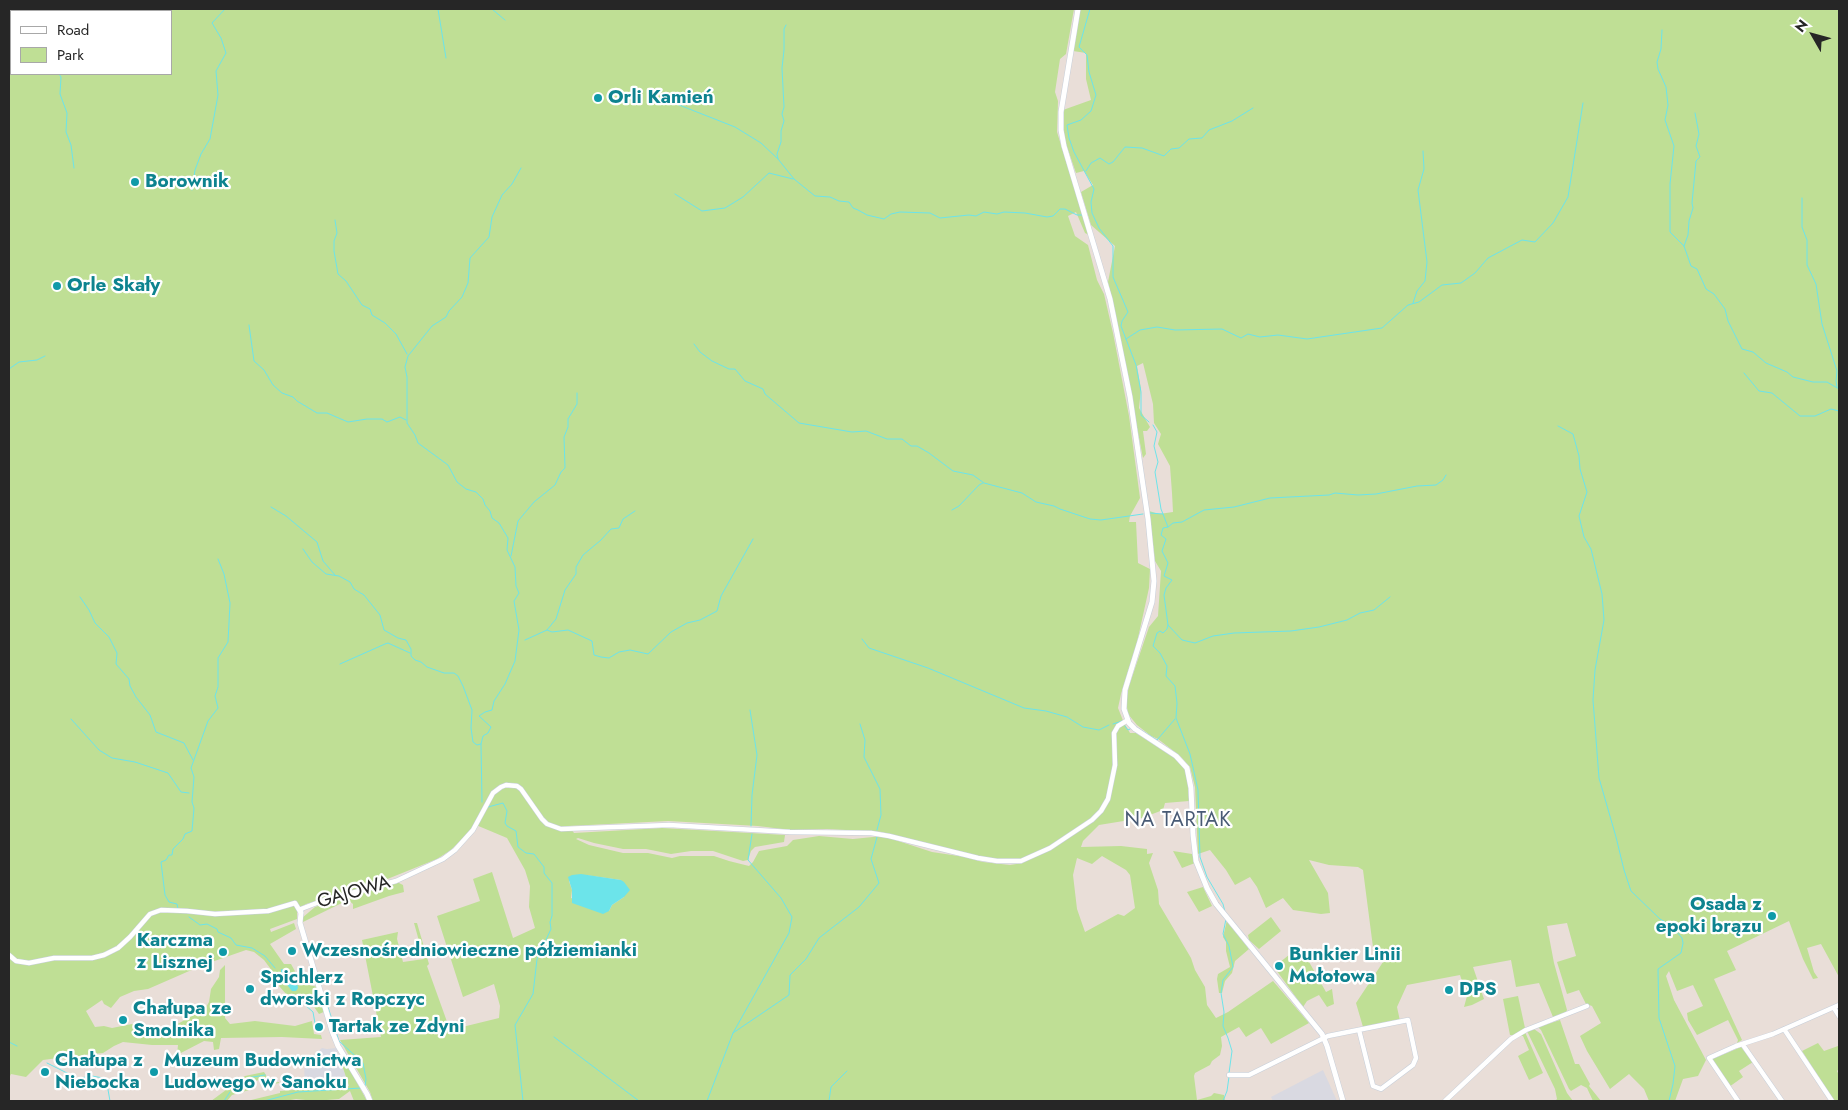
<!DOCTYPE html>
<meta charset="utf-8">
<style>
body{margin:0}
#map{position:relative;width:1848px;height:1110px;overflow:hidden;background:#e9ded8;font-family:Jost,sans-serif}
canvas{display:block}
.frame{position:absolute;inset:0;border:10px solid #262626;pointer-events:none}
.legend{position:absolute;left:10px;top:10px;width:162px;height:65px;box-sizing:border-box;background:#fff;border:1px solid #a8a8a8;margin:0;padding:6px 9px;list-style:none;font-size:15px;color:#262626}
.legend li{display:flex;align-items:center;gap:10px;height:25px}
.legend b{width:25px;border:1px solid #a8a8a8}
.north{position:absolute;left:1788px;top:10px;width:50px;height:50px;-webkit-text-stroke:4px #fff;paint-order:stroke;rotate:308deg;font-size:14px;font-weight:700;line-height:20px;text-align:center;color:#262626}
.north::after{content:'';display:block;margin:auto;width:18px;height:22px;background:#262626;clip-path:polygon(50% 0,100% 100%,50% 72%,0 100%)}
</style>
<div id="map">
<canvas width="1848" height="1110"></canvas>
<div class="frame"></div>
<ul class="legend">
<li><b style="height:6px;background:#fff"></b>Road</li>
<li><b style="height:14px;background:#bfdf95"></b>Park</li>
</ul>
<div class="north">N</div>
</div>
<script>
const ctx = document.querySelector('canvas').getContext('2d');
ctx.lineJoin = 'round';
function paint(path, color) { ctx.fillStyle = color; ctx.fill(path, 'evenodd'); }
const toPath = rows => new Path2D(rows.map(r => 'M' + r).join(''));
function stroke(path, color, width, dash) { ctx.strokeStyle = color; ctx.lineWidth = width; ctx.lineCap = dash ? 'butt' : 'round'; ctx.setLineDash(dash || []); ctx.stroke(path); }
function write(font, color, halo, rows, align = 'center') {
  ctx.font = font + ' Jost,sans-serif'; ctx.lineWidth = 4.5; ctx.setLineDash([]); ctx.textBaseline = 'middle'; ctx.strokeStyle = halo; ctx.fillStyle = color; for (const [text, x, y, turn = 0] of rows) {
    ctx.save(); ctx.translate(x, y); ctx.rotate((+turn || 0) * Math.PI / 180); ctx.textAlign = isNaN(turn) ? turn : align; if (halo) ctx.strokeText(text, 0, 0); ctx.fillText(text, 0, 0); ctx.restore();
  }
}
paint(toPath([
 [322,1048,327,1049,336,1048,349,1086,305,1089,304,1063],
 [1323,1070,1337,1101,1273,1101,1271,1097]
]), '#d9d9e1');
paint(toPath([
 [9,9,1074,9,1066,54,1060,59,1055,92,1058,101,1057,132,1089,235,1085,233,1076,212,1068,216,1075,236,1088,245,1097,280,1104,294,1113,333,1129,416,1140,498,1130,516,1129,522,1136,522,1138,563,1150,569,1149,588,1136,647,1121,694,1118,708,1124,723,1130,733,1136,733,1178,760,1183,766,1187,774,1189,801,1165,803,1163,810,1142,818,1099,825,1083,841,1081,847,1121,846,1147,849,1147,854,1153,853,1149,863,1158,890,1159,904,1191,958,1195,970,1205,987,1207,1005,1216,1018,1228,1012,1273,981,1309,1023,1271,1044,1261,1028,1246,1037,1239,1027,1221,1037,1222,1046,1220,1055,1212,1061,1210,1065,1195,1073,1194,1076,1197,1100,1211,1096,1214,1093,1224,1095,1225,1101,373,1101,370,1092,340,1040,381,1037,362,940,398,932,397,939,403,962,424,959,414,923,417,923,429,964,427,966,450,1030,499,1018,500,1006,494,984,463,997,437,916,480,901,473,879,492,872,513,938,535,928,529,907,530,886,525,870,507,838,476,825,451,850,437,859,365,888,306,904,297,911,297,919,270,929,271,932,294,923,296,929,270,944,284,964,291,964,301,982,317,987,326,1011,319,1014,312,1004,287,995,279,986,273,972,264,960,254,952,246,950,203,965,148,989,134,991,120,997,111,1008,104,1004,102,1000,86,1011,95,1027,104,1026,112,1028,132,1024,163,1029,172,1027,205,1009,209,1002,211,989,219,977,220,970,225,965,225,1018,230,1024,255,1021,295,1026,312,1021,314,1034,321,1035,322,1039,282,1037,221,1038,219,1049,214,1050,213,1042,204,1041,177,1055,178,1045,152,1045,123,1042,114,1046,103,1053,83,1055,68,1060,58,1058,43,1060,26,1077,11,1074,9,1078],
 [11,11,171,11,171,74,11,74],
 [668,821,758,826,790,830,827,829,882,832,926,846,986,860,1019,861,1023,863,1010,865,983,862,965,857,932,852,883,836,853,839,819,836,793,840,787,846,759,851,753,862,749,866,729,861,714,856,680,856,672,858,648,853,623,853,589,845,576,839,578,838,594,843,623,849,646,849,671,854,691,851,713,851,743,861,748,860,751,851,755,847,784,842,785,835,662,828,574,833,569,826],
 [1102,856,1126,870,1130,875,1135,908,1124,916,1118,914,1085,932,1077,909,1073,875,1077,858,1092,864],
 [585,875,621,880,624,897,612,905,609,911,571,898,572,890,569,881],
 [1079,9,1839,9,1839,977,1821,944,1807,948,1814,972,1818,978,1813,979,1803,959,1789,921,1727,951,1736,970,1714,979,1742,1040,1737,1043,1738,1040,1728,1020,1697,1035,1688,1020,1687,1013,1703,1006,1693,985,1677,991,1669,971,1666,976,1674,1000,1706,1060,1698,1076,1683,1079,1675,1101,1649,1101,1644,1089,1629,1074,1610,1089,1587,1051,1580,1036,1601,1023,1592,1006,1586,1004,1579,990,1567,994,1557,962,1576,956,1567,923,1547,926,1554,963,1567,1010,1565,1014,1553,1017,1539,983,1516,987,1511,960,1473,967,1484,999,1472,1005,1464,1007,1467,996,1460,975,1407,985,1397,1007,1400,1021,1363,1027,1356,1003,1385,959,1374,955,1363,870,1358,867,1329,865,1309,860,1328,893,1330,913,1321,914,1293,910,1283,898,1266,908,1257,887,1250,877,1235,885,1226,870,1210,850,1198,854,1195,787,1190,767,1180,756,1158,739,1151,736,1137,725,1128,714,1126,700,1129,686,1149,627,1158,616,1161,571,1155,561,1149,511,1159,514,1173,512,1172,493,1170,466,1158,444,1161,434,1154,423,1153,404,1143,363,1137,366,1141,389,1139,408,1150,427,1147,431,1143,431,1146,454,1143,458,1108,282,1115,246,1091,225,1081,192,1093,185,1084,171,1076,173,1066,144,1062,126,1063,110,1091,100,1086,79,1086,53,1073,51],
 [1173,851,1192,854,1195,863,1182,868],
 [397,882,403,885,404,892,389,896,353,909,353,904,348,900,303,922,302,918,315,907],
 [1203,887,1212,906,1199,912,1187,892],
 [1271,917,1281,931,1259,949,1249,940,1248,935],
 [1227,920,1249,949,1235,961,1232,973,1225,981,1222,993,1219,993,1217,979,1218,974,1230,967,1226,951,1226,942,1223,937],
 [1300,946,1326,992,1332,989,1334,1004,1327,1007,1319,995,1307,1001,1303,1007,1274,967],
 [1518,996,1525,1028,1514,1035,1510,1035,1503,999],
 [1560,1020,1575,1064,1579,1064,1590,1084,1589,1086,1601,1101,1593,1101,1587,1088,1581,1085,1571,1091,1569,1089,1541,1030,1538,1027],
 [1534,1029,1541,1034,1567,1093,1573,1101,1555,1101,1557,1099,1555,1089,1527,1031],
 [1525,1032,1543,1073,1529,1080,1518,1056,1529,1050,1523,1036,1521,1036],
 [1818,1043,1824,1051,1838,1046,1839,1048,1839,1069,1837,1071,1839,1075,1839,1101,1834,1101,1802,1051],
 [1741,1047,1753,1062,1739,1071,1743,1077,1729,1087,1712,1059],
 [343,1057,367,1101,354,1101,350,1091,339,1099,315,1101,296,1099,285,1101,247,1101,280,1093,280,1091,349,1086,340,1059],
 [264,1072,266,1075,268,1083,279,1082,279,1083,265,1086,264,1079,250,1082,249,1090,232,1095,227,1101,211,1101,245,1076]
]), '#bfdf95');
paint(toPath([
 [581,874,621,880,624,882,630,890,624,897,612,905,609,911,603,914,572,903,572,890,568,877,572,875],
 [281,969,289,971,296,978,298,988,296,991,292,991,284,981,281,975]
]), '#6ce4ea');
stroke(toPath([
 [438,9,446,58],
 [492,9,505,20],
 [1090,9,1079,47,1087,55,1089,72,1096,95,1091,111,1081,120,1067,125,1069,138,1074,152,1094,189,1091,202,1092,213,1099,228,1113,246,1113,277,1128,312,1122,321,1121,326,1136,365,1141,392,1141,415,1149,422],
 [786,25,784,29,784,50,782,68,784,107,782,114,784,121,781,131,781,142,777,154,778,159,794,179,815,196,830,197,839,201,849,202,853,208,858,210,867,215,884,219,891,214,900,212,930,213,940,218,969,215,976,216,984,212,997,214,1004,212,1025,213,1047,217,1053,216,1060,209,1065,209,1077,215,1082,215],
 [1662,30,1661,49,1657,62,1658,69,1666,87,1668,105,1665,120,1674,146,1670,184,1670,232,1684,246,1691,266,1697,269,1706,289,1714,294,1725,309,1728,321,1742,349,1753,352,1766,363,1787,372,1793,377,1813,382,1827,382,1839,389],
 [59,74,61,77,60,94,67,113,66,132,71,145,74,168],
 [674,103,735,127,761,143,778,159],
 [1086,171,1091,163,1100,158,1109,164,1113,162,1125,147,1142,148,1164,156,1171,149,1179,148,1189,139,1202,138,1209,130,1232,121,1253,108],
 [192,190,195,170,201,154,210,139,218,95,216,71,226,53,221,38,212,23,225,9],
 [675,194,702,211,725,208,743,197,769,173,793,179],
 [1802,198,1802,227,1807,240,1807,265,1816,284,1822,324,1837,371,1836,381,1837,387],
 [335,220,337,233,334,241,334,251,338,274,346,281,362,305,370,309,372,315,385,323,396,334,407,354],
 [1684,246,1688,235,1689,221,1693,208,1692,203,1696,161,1700,157,1696,146,1699,134,1695,113],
 [1413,303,1417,291,1425,281,1427,262,1418,190,1424,169,1423,151],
 [249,325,254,361,264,370,273,385,282,393,293,397,297,401,317,413,327,413,348,422,367,419,382,419,387,422,400,417,406,420],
 [1126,339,1140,330,1157,327,1175,330,1222,329,1241,338,1248,334,1260,337,1278,335,1307,339,1382,328,1408,305,1419,302,1442,285,1461,283,1475,273,1488,258,1522,240,1535,242,1553,223,1568,197,1583,103],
 [694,344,700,352,712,361,729,369,735,369,745,381,763,389,765,394,799,423,852,432,866,431,887,439,902,439,911,446,917,446,929,453,953,471,973,475,984,483,1022,493,1036,502,1054,506,1060,509,1090,519,1101,520,1143,514],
 [9,369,19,362,37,360,45,356],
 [1744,373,1759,391,1772,393,1800,416,1815,416,1831,409,1839,411],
 [1153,425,1157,432,1154,446,1158,462,1155,472,1161,509,1168,527,1163,528,1161,535,1166,539,1162,551,1168,563,1164,576,1172,580,1166,588,1164,595,1168,625,1167,629,1163,633,1160,631,1157,633,1153,646,1160,653,1167,666,1166,676,1175,686,1177,703,1176,718,1190,754,1198,790,1200,857,1207,877,1223,904,1225,912],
 [1558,426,1573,434,1579,456,1580,469,1587,492,1579,516,1584,537,1591,549,1602,594,1604,620,1595,670,1593,700,1599,778,1616,837,1624,870,1631,891,1660,919,1672,926,1682,938,1683,943,1681,953,1658,969,1659,1018,1675,1066,1673,1084,1669,1101],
 [271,507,286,516,317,542,323,561,335,575],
 [952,510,959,506,979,485,983,483],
 [1150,513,1163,514],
 [1168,527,1173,523,1182,522,1204,510,1234,507,1270,498,1329,495,1335,493,1358,495,1376,494,1417,486,1436,485,1443,480,1446,475],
 [303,549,312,562,326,574,339,576,350,582,354,589,364,595,380,615,384,630,398,638,406,640,411,649,411,656,415,660,421,662,427,667,444,673,454,673,458,676,463,686,472,710,471,728,473,742,477,745,481,744],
 [511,556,518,521,534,502,555,485,561,472,565,468,564,437,568,427,568,419,577,404,577,393],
 [80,597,89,610,95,623,109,637,117,653,116,664,129,679,130,686,136,697,150,715,156,732,184,743,193,760],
 [1168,625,1182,640,1195,643,1213,636,1234,633,1291,631,1319,627,1347,620,1360,613,1374,610,1390,597],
 [547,630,556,619,565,590,576,574,576,567,583,555,601,540,611,529,619,528,623,519,635,511],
 [862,639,869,648,928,668,1024,708,1046,711,1067,717,1083,727,1099,730,1109,725],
 [525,640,547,630,552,632,568,630,592,641,594,655,601,657,609,658,619,652,630,650,648,654,671,632,687,623,700,620,717,611,721,596,753,539],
 [340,664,385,644,388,643,410,653],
 [750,710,757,755,752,795,751,826],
 [71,719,99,750,112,758,135,762,168,773,181,792,189,793],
 [860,724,865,740,864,757,880,789,881,815,877,830],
 [1113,724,1122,721],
 [1125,726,1128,730,1130,729],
 [1136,727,1157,740,1175,719],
 [482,802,481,744,483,736,488,733,491,727,479,716,485,712,492,710,494,701,505,684,515,661,519,630,514,601,519,593,516,586,515,567,507,550,508,538,499,523,492,518,490,511,485,505,483,499,476,492,466,489,457,482,448,465,418,443,415,435,407,423,407,377,405,367,408,356,432,326,446,317,449,311,462,297,468,283,470,258,489,237,492,217,502,195,512,184,521,168],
 [488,807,503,803,507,811,505,823,507,826,516,831,518,847,526,853,534,854,544,867,544,873,552,883,552,916,550,922,551,929,537,959,533,994,515,1025,523,1101],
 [178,909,177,904,169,902,165,895,161,862,166,860,169,855,172,855,173,849,183,839,185,834,192,831,194,808,192,802,194,777,191,768,208,721,218,708,215,696,218,687,218,658,228,642,230,603,224,574,218,559],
 [189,917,200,925,207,924,217,929,218,932,231,938,236,945,252,948,265,956,275,968],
 [1226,919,1223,934,1229,946,1233,967,1223,980,1221,993,1224,1012,1223,1026,1228,1038,1232,1051,1229,1073],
 [304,1004,313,1012,316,1029],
 [327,1004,339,1041,363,1063,366,1079,365,1086],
 [733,1033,789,995,790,975,806,959,819,938,859,907,879,883,871,859,877,837],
 [554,1037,639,1101],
 [9,1042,17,1046],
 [47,1063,73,1076],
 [247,1078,265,1075],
 [75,1079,76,1082,80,1078,92,1076,103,1078,107,1084,110,1101],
 [224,1101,230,1092],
 [264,1101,298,1092,361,1088],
 [707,1101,733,1033,789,933,792,917,781,898,748,860,752,834],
 [829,1101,831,1087,847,1071],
 [1223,1101,1227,1091,1229,1077]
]), '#6ce4ea', 1);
const minor = toPath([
 [9,955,16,961,29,963,54,958,92,958,104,955,118,948,130,937,150,914,161,910,187,911,215,914,268,911,295,903,301,913,301,909,322,901,396,881,443,859,455,850,473,830,493,793,501,787,506,785,517,786,521,789,542,819,547,824,561,829,669,825,790,832,871,833,889,836,978,858,997,861,1021,861,1050,848,1092,820,1101,811,1108,799,1115,765,1114,733,1118,726,1128,720],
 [1834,1008,1839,1016],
 [1784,1029,1832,1101],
 [1743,1045,1782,1101],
 [1229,1075,1249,1075,1328,1036,1408,1020,1416,1058,1413,1065,1381,1089,1373,1086,1359,1030],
 [1445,1101,1511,1039,1526,1030,1587,1006],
 [1738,1101,1709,1058,1736,1046,1773,1034,1839,1005]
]);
const tertiary = toPath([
 [1078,9,1061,112,1061,130,1064,146,1110,299,1130,397,1148,519,1154,581,1152,602,1125,690,1124,709,1129,723,1135,729,1176,756,1187,768,1191,788,1193,835,1196,861,1207,888,1216,904,1322,1034,1327,1046,1343,1101],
 [301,913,300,923,332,1031,338,1046,367,1094,370,1101]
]);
stroke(minor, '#c6ced9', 5.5);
stroke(tertiary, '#c6ced9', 6);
stroke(minor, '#fff', 4.5);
stroke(tertiary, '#fff', 5);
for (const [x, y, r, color] of [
 [598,98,5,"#0f9aa8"],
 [135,182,5,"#0f9aa8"],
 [57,286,5,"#0f9aa8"],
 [1772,916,5,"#0f9aa8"],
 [292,951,5,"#0f9aa8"],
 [223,952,5,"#0f9aa8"],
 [1279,966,5,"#0f9aa8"],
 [250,989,5,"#0f9aa8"],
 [1449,990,5,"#0f9aa8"],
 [123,1020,5,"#0f9aa8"],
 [319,1027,5,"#0f9aa8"],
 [45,1072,5,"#0f9aa8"],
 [154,1072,5,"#0f9aa8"]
]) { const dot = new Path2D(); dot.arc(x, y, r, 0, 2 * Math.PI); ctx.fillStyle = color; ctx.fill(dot); stroke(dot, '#fff', 2); }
write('bold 19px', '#0d838f', '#fff', [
 ["Orli Kamień",608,98],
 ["Borownik",145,182],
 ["Orle Skały",67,286],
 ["Osada z",1762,905,"right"],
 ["epoki brązu",1762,927,"right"],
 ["Karczma",213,941,"right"],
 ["z Lisznej",213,963,"right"],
 ["Wczesnośredniowieczne półziemianki",302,951],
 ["Bunkier Linii",1289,955],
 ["Mołotowa",1289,977],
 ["Spichlerz",260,978],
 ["dworski z Ropczyc",260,1000],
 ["DPS",1459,990],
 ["Chałupa ze",133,1009],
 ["Smolnika",133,1031],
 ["Tartak ze Zdyni",329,1027],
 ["Chałupa z",55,1061],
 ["Niebocka",55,1083],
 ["Muzeum Budownictwa",164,1061],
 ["Ludowego w Sanoku",164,1083]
], 'left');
write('19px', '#262626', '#fff', [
 ["GAJOWA",354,893,-16]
]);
ctx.letterSpacing = '1px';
write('20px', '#495b75', '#fff', [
 ["NA TARTAK",1178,821]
]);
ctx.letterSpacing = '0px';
</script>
